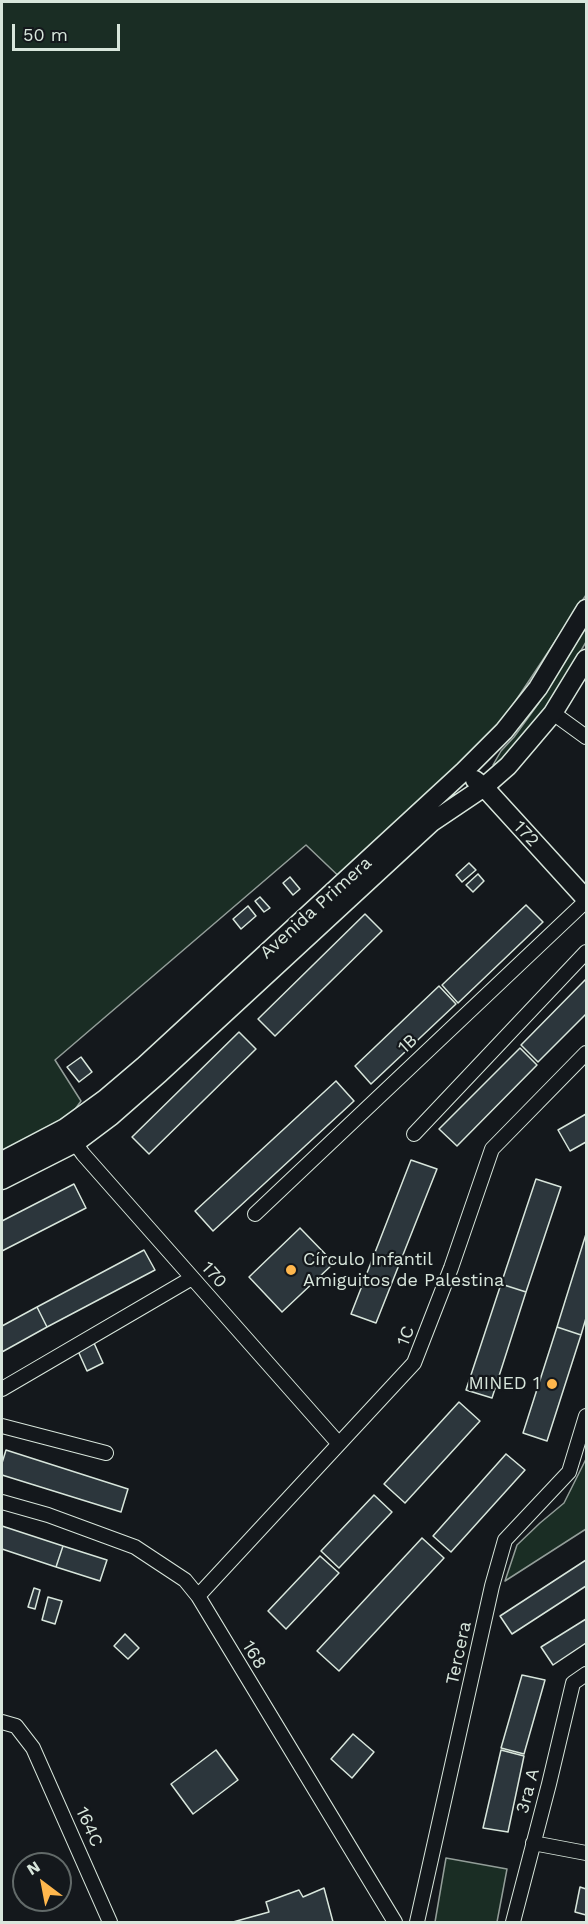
<!DOCTYPE html>
<meta charset="utf-8">
<style>
body{margin:0}
#map{position:relative;width:588px;height:1924px;overflow:hidden;background:#14181c;font-family:"Work Sans",sans-serif}
canvas{display:block}
.frame{position:absolute;inset:0;border:3px solid #d8e6dc;pointer-events:none}
.north{position:absolute;left:12px;top:1852px;width:60px;height:60px;box-sizing:border-box;background:#14181c;border:2px solid #626a69;border-radius:50%;rotate:328deg;font-size:16px;font-weight:700;line-height:24px;text-align:center;color:#d8e6dc}
.north::after{content:'';display:block;margin:auto;width:21px;height:27px;background:#ffb74d;clip-path:polygon(50% 0,100% 100%,50% 72%,0 100%)}
.scale{position:absolute;left:12px;top:24px;width:108px;height:27px;box-sizing:border-box;border:3px solid #d8e6dc;border-top:0;padding-left:8px;font-size:18px;line-height:21px;white-space:nowrap;color:#d8e6dc;-webkit-text-stroke:4px #14181c;paint-order:stroke}
</style>
<div id="map">
<canvas width="588" height="1924"></canvas>
<div class="frame"></div>
<div class="north">N</div>
<div class="scale">50 m</div>
</div>
<script>
const ctx = document.querySelector('canvas').getContext('2d');
ctx.lineJoin = 'round';
function paint(path, color) { ctx.fillStyle = color; ctx.fill(path, 'evenodd'); }
const toPath = rows => new Path2D(rows.map(r => 'M' + r).join(''));
function stroke(path, color, width, dash) { ctx.strokeStyle = color; ctx.lineWidth = width; ctx.lineCap = dash ? 'butt' : 'round'; ctx.setLineDash(dash || []); ctx.stroke(path); }
function write(font, color, halo, rows, align = 'center') {
  ctx.font = font + ' "Work Sans",sans-serif'; ctx.lineWidth = 4.5; ctx.setLineDash([]); ctx.textBaseline = 'middle'; ctx.strokeStyle = halo; ctx.fillStyle = color; for (const [text, x, y, turn = 0] of rows) {
    ctx.save(); ctx.translate(x, y); ctx.rotate((+turn || 0) * Math.PI / 180); ctx.textAlign = isNaN(turn) ? turn : align; if (halo) ctx.strokeText(text, 0, 0); ctx.fillText(text, 0, 0); ctx.restore();
  }
}
const green = toPath([
 [2,2,586,2,586,595,487,744,348,885,306,845,55,1060,81,1101,60,1130,2,1157,2,2],
 [586,625,586,642,554,697,539,718,500,762,493,765,501,751,514,737,538,704,586,625],
 [586,1459,586,1529,505,1581,517,1545,540,1523,564,1503,586,1459],
 [446,1858,507,1869,497,1922,435,1922,446,1858]
]);
paint(green, '#1a2d24');
stroke(green, '#939e99', 1.5);
const building = toPath([
 [469,863,476,870,462,882,456,875,469,863],
 [478,874,484,881,473,892,466,885,478,874],
 [290,877,300,889,293,895,283,883,290,877],
 [260,897,270,908,264,912,255,901,260,897],
 [526,905,543,922,458,1003,442,985,526,905],
 [248,906,256,916,241,929,233,919,248,906],
 [365,914,382,931,275,1036,258,1019,365,914],
 [586,979,586,1014,538,1062,521,1045,586,979],
 [439,986,456,1004,371,1084,355,1066,439,986],
 [239,1032,256,1049,149,1154,132,1137,239,1032],
 [520,1048,537,1065,457,1146,439,1129,520,1048],
 [81,1057,92,1072,79,1082,67,1067,81,1057],
 [336,1081,354,1101,213,1231,195,1211,336,1081],
 [586,1114,586,1142,570,1151,558,1130,586,1114],
 [411,1160,437,1169,376,1323,351,1314,411,1160],
 [536,1179,561,1187,526,1292,501,1284,536,1179],
 [74,1184,86,1208,2,1251,2,1221,74,1184],
 [300,1228,334,1263,282,1312,249,1277,300,1228],
 [586,1234,586,1318,581,1335,557,1327,586,1234],
 [144,1250,155,1270,47,1327,37,1307,144,1250],
 [501,1284,526,1292,492,1398,466,1390,501,1284],
 [37,1307,47,1327,2,1352,2,1326,37,1307],
 [557,1327,581,1335,547,1441,523,1433,557,1327],
 [94,1343,103,1363,87,1371,78,1351,94,1343],
 [459,1402,480,1421,405,1503,384,1484,459,1402],
 [6,1450,128,1489,121,1512,2,1475,2,1463,6,1450],
 [506,1454,525,1470,451,1552,433,1536,506,1454],
 [374,1495,392,1512,339,1568,321,1551,374,1495],
 [2,1526,63,1546,56,1567,2,1549,2,1526],
 [422,1538,444,1558,339,1671,317,1651,422,1538],
 [63,1546,107,1560,100,1581,56,1567,63,1546],
 [320,1556,339,1573,286,1629,268,1611,320,1556],
 [586,1560,586,1586,512,1634,500,1616,586,1560],
 [34,1588,40,1590,35,1609,28,1607,34,1588],
 [48,1597,62,1601,55,1624,42,1620,48,1597],
 [586,1619,586,1643,553,1665,541,1647,586,1619],
 [125,1634,139,1648,128,1659,114,1646,125,1634],
 [522,1675,545,1680,524,1754,501,1748,522,1675],
 [353,1734,374,1752,352,1778,331,1759,353,1734],
 [216,1750,238,1780,193,1814,171,1784,216,1750],
 [501,1750,524,1756,508,1832,483,1828,501,1750],
 [580,1887,586,1889,586,1915,575,1912,580,1887],
 [324,1888,333,1922,233,1922,269,1912,266,1902,299,1890,303,1897,324,1888]
]);
paint(building, '#2c363c');
stroke(building, '#d8e6dc', 1.5);
const street = toPath([
 [553,713,586,737],
 [414,1134,586,952],
 [70,1136,83,1154,339,1444],
 [255,1214,586,901],
 [2,1389,192,1278],
 [2,1426,106,1453],
 [2,1502,48,1515,135,1547,185,1580,198,1596,395,1922],
 [198,1596,414,1363,451,1268,492,1149,586,1053],
 [2,1722,16,1726,33,1748,110,1922],
 [533,1843,586,1853],
 [417,1922,492,1586,505,1540,569,1472,586,1416],
 [513,1922,549,1784,573,1683,586,1674]
]);
const secondary = toPath([
 [475,780,484,787,586,899],
 [2,1161,65,1128,105,1099,145,1065,464,771,504,731,538,688,586,609],
 [2,1180,75,1143,111,1116,160,1073,432,822,484,787,508,766,553,713,586,659]
]);
stroke(street, '#d8e6dc', 16);
stroke(secondary, '#d8e6dc', 21);
stroke(street, '#14181c', 14);
stroke(secondary, '#14181c', 18);
for (const [x, y, r, color] of [
 [291,1270,6,"#ffb74d"],
 [552,1384,6,"#ffb74d"]
]) { const dot = new Path2D(); dot.arc(x, y, r, 0, 2 * Math.PI); ctx.fillStyle = color; ctx.fill(dot); stroke(dot, '#14181c', 2); }
write('18px', '#d8e6dc', '#14181c', [
 ["172",526,834,47],
 ["Avenida Primera",316,908,-42],
 ["1B",408,1044,-43],
 ["170",214,1275,49],
 ["1C",406,1336,-69],
 ["Tercera",459,1653,-78],
 ["168",254,1655,59],
 ["3ra A",528,1791,-75],
 ["164C",89,1827,66]
]);
write('18px', '#d8e6dc', '#14181c', [
 ["Círculo Infantil",303,1260],
 ["Amiguitos de Palestina",303,1281],
 ["MINED 1",540,1384,"right"]
], 'left');
</script>
